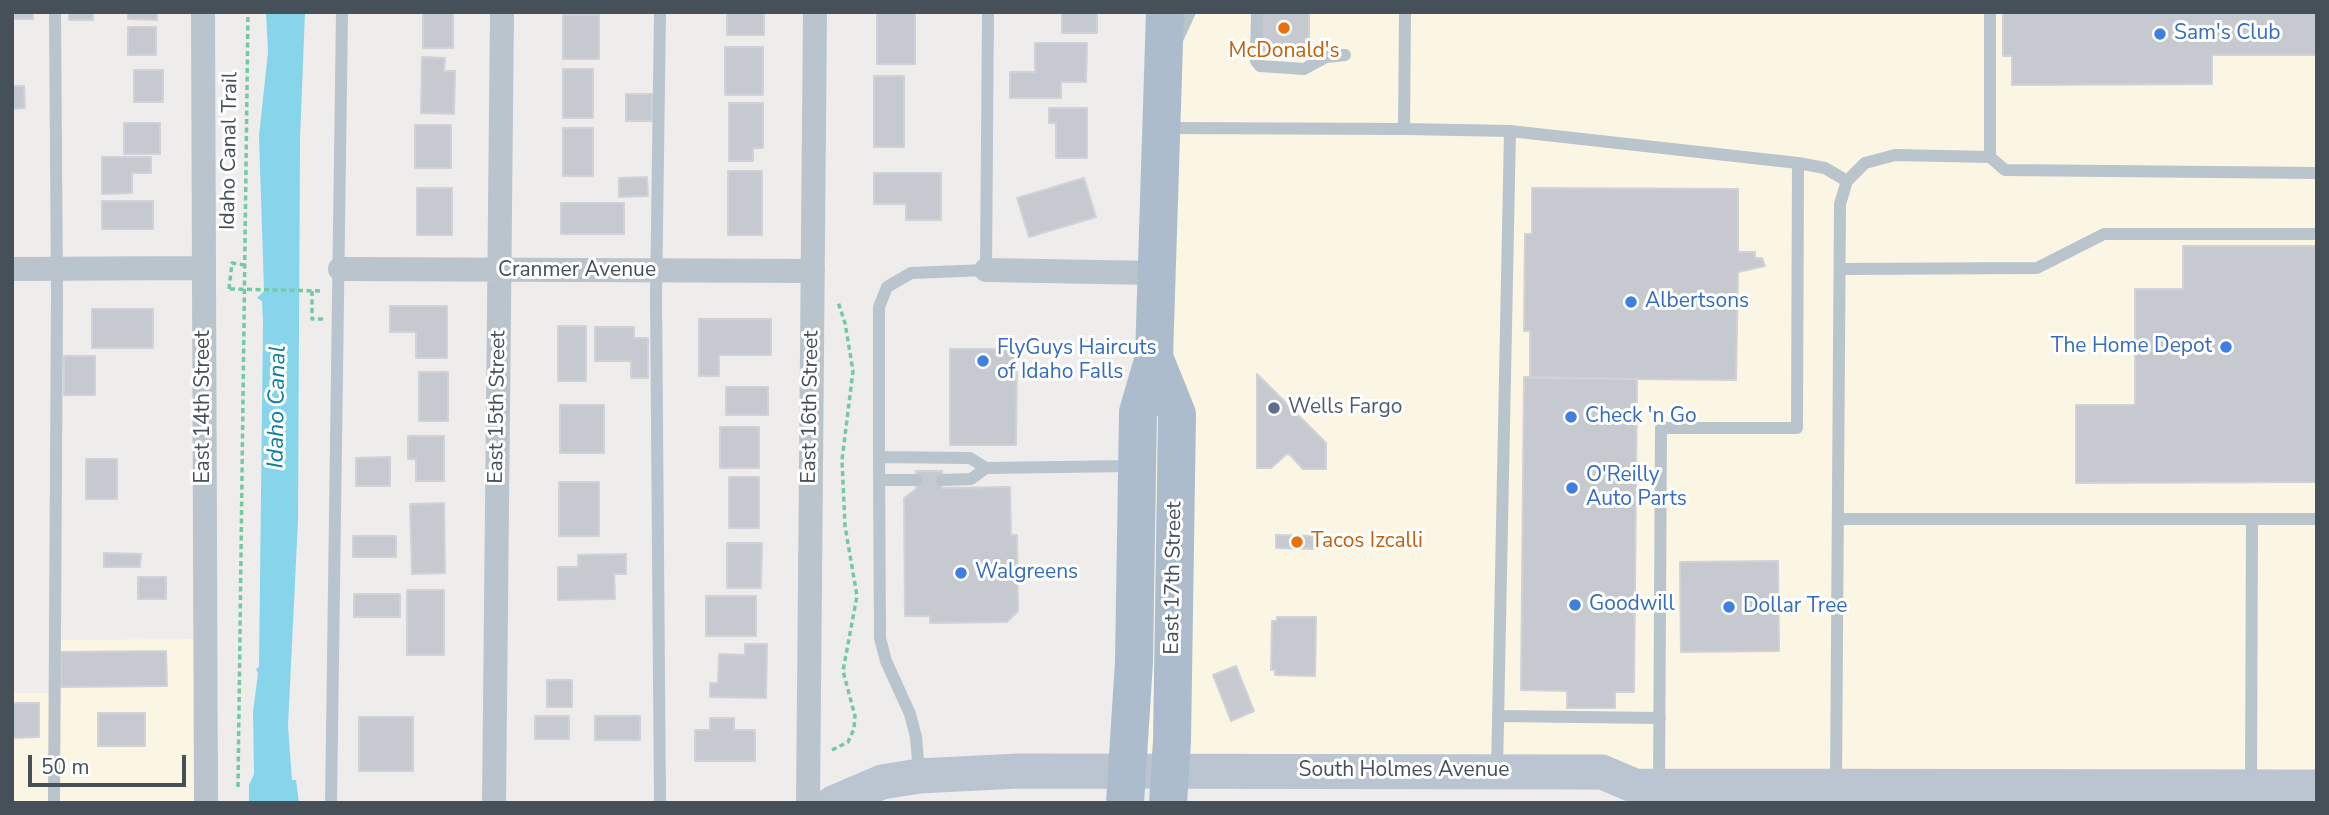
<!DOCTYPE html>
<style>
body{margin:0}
#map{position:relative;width:2329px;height:815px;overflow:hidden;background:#efecec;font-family:"Nunito Sans",sans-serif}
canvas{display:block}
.frame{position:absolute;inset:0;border:14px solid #455059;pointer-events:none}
.scale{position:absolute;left:28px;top:755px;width:158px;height:32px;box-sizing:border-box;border:4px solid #455059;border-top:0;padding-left:9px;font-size:21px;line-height:24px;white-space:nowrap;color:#455059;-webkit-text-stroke:5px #fff;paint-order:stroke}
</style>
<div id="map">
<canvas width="2329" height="815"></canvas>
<div class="frame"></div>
<div class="scale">50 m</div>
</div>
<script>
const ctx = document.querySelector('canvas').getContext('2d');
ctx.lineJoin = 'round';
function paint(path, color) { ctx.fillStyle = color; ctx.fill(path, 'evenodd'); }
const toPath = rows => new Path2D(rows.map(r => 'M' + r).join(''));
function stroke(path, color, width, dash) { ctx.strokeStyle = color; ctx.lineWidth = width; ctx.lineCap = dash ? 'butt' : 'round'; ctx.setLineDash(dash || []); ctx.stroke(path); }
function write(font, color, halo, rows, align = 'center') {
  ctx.font = font + ' "Nunito Sans",sans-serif'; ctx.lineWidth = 6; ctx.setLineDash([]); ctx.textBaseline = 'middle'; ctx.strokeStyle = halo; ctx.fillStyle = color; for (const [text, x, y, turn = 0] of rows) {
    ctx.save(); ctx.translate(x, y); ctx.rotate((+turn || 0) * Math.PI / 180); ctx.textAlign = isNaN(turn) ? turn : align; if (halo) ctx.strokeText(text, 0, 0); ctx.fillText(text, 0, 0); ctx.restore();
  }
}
paint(toPath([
 [1165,12,2317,12,2317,787,1147,787,1155,273],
 [205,639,206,803,12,803,12,693,54,693,54,640]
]), '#fbf5e4');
paint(toPath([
 [266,12,305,12,300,139,298,520,288,726,292,780,296,780,299,803,249,803,249,785,254,774,253,712,258,673,256,669,259,667,263,322,262,301,257,298,264,291,259,136,268,52]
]), '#87d5ea');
const building = toPath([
 [12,12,33,12,33,19,12,19,12,12],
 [69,12,93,12,93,20,69,20,69,12],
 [128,12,157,12,157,20,128,19,128,12],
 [423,12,453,12,453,48,423,48,423,12],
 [727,12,764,12,764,35,727,35,727,12],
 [877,12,915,12,915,64,877,64,877,12],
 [1062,12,1097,12,1097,33,1062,33,1062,12],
 [1260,12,1309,12,1309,45,1294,45,1294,55,1260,55,1260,12],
 [2003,12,2317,12,2317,55,2212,55,2212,84,2012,85,2012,56,2003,56,2003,12],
 [563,15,599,15,599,59,563,59,563,15],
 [128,27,156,27,156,55,128,55,128,27],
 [1035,43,1087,43,1086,82,1061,82,1061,98,1010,98,1010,72,1035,72,1035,43],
 [725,47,763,47,763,95,725,95,725,47],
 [422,57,445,58,444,71,455,71,454,114,421,113,422,57],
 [563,69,593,69,593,118,563,118,563,69],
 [134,70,163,70,163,102,134,102,134,70],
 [874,76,904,76,904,147,874,147,874,76],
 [12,86,24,86,25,108,12,109,12,86],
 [626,94,652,94,652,121,626,121,626,94],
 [729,103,763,103,763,148,753,148,753,161,729,161,729,103],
 [1049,108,1087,108,1087,158,1056,158,1056,123,1049,123,1049,108],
 [124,123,160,123,160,154,124,154,124,123],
 [415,125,451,125,451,168,415,168,415,125],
 [563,128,593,128,593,176,563,176,563,128],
 [102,157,151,157,151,173,132,173,132,193,102,194,102,157],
 [728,171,762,171,762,235,728,235,728,171],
 [874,173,941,173,941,220,906,220,906,204,874,204,874,173],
 [647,177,648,196,619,197,619,178,647,177],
 [1084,178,1096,217,1029,237,1017,198,1084,178],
 [417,188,452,188,452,235,417,235,417,188],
 [1532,188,1738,189,1738,252,1755,252,1755,258,1762,258,1765,266,1738,272,1736,380,1530,378,1530,331,1524,331,1525,234,1532,234,1532,188],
 [102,201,153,201,153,229,102,229,102,201],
 [561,203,624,203,624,234,561,234,561,203],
 [2183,246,2317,246,2317,482,2076,483,2076,405,2135,405,2135,289,2183,289,2183,246],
 [390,306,447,306,447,358,416,358,416,332,390,332,390,306],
 [92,309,153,309,153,348,92,348,92,309],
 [699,319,771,319,771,355,719,355,719,376,699,376,699,319],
 [558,326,586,326,586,381,558,381,558,326],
 [595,327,634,327,634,338,648,338,648,378,631,378,631,361,595,361,595,327],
 [950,349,1017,349,1016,445,950,445,950,349],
 [64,356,95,356,95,395,64,395,64,356],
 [419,372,448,372,448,421,419,421,419,372],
 [1257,374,1326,443,1326,469,1303,469,1288,453,1271,468,1257,468,1257,374],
 [1524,377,1637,379,1634,692,1615,692,1615,708,1567,708,1567,691,1521,690,1524,377],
 [726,387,768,387,768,415,726,415,726,387],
 [560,405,604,405,604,453,560,453,560,405],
 [720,427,759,427,759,468,720,468,720,427],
 [408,436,444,436,444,481,416,481,416,459,408,459,408,436],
 [390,457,390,486,356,486,356,458,390,457],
 [86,459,117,459,117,499,86,499,86,459],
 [916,471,942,471,942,488,1010,487,1011,535,1017,535,1018,611,1007,622,930,623,930,616,905,616,904,498,916,489,916,471],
 [729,477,759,477,759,528,729,528,729,477],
 [559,482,599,482,599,536,559,536,559,482],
 [444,503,445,573,412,574,410,504,444,503],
 [1276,535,1317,536,1316,549,1276,548,1276,535],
 [353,536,396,536,396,557,353,557,353,536],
 [727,543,762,543,761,588,727,588,727,543],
 [104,553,141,554,140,567,104,567,104,553],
 [626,554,626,574,614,574,615,599,558,600,558,567,578,567,578,555,626,554],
 [1778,561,1779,651,1681,652,1680,562,1778,561],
 [138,577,166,577,166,599,138,599,138,577],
 [407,590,444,590,444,655,407,655,407,590],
 [354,594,400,594,400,617,354,617,354,594],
 [706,596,756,596,756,636,706,636,706,596],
 [1277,617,1316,617,1315,676,1275,675,1275,670,1271,670,1272,621,1277,621,1277,617],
 [745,644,767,644,766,698,710,697,710,683,718,683,719,654,745,655,745,644],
 [166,651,167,686,61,687,61,652,166,651],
 [1236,666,1254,711,1231,721,1213,675,1236,666],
 [547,680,572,680,572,707,547,707,547,680],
 [12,703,39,703,39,737,12,738,12,703],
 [98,713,145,713,145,746,98,746,98,713],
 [535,716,569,716,569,739,535,739,535,716],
 [595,716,640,716,640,740,595,740,595,716],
 [359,717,413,717,413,771,359,771,359,717],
 [710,718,734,718,734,730,755,730,755,761,695,761,695,730,710,730,710,718]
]);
paint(building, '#c6c9cf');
stroke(building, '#d0d2d8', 2);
stroke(toPath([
 [229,289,232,263,245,265],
 [230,289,321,291],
 [312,291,312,319,324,319],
 [832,750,848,742,854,729,855,716,843,671,857,596,845,526,842,460,853,371,845,323,838,302],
 [238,787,248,12]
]), '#72cba0', 3.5, [5, 3.5]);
stroke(toPath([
 [660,12,656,298,660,803],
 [1257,12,1256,61,1260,66,1304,69,1326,57,1345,55],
 [1405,12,1404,129,1510,131,1497,771],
 [1177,40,1190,12],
 [1166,128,1404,129],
 [1510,131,1798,163,1825,168,1847,181],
 [1990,157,1990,12],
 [1840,269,2037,268,2104,234,2317,234],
 [879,457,879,307,887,287,911,273,986,270,988,12],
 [879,480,916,480],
 [942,480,971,479,986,468],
 [1838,519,2317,519],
 [1498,716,1660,718],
 [919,773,916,737,910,714,886,661,880,638,879,457,970,458,986,468,1133,466],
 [2251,783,2252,519],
 [1659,785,1661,428,1797,428,1798,163],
 [1836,785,1840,204,1847,181,1865,163,1895,155,1990,157,2005,170,2317,173],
 [54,803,57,295,55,12],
 [331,803,342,12]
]), '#bac4cc', 12);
stroke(toPath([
 [203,12,206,803],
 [12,269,203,268],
 [340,269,813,271],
 [986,270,1155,273],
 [494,803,502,12],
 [808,803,815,12]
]), '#bac4cc', 24);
stroke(toPath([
 [833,803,882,782,919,776,1018,771,1602,772,1635,786,2317,787]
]), '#bac5d1', 35);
stroke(toPath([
 [1154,357,1177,414,1172,741,1168,803],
 [1125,803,1134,662,1138,412,1154,357,1165,12]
]), '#acbccc', 38);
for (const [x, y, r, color] of [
 [1284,28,7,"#e8710a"],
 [2160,34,7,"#3f7fe0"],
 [1631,302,7,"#3f7fe0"],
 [2226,347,7,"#3f7fe0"],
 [983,361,7,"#3f7fe0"],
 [1274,408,7,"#5c6f8a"],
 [1571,417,7,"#3f7fe0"],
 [1572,488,7,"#3f7fe0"],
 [1297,542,7,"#e8710a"],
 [961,573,7,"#3f7fe0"],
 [1575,605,7,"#3f7fe0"],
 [1729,607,7,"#3f7fe0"]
]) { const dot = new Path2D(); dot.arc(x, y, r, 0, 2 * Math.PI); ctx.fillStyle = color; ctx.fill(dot); stroke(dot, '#fff', 2.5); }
write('21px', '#366cbe', '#fff', [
 ["Sam's Club",2174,34],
 ["Albertsons",1645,302],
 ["The Home Depot",2212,347,"right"],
 ["FlyGuys Haircuts",997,349],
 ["of Idaho Falls",997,373],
 ["Check 'n Go",1585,417],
 ["O'Reilly",1586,476],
 ["Auto Parts",1586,500],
 ["Walgreens",975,573],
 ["Goodwill",1589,605],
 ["Dollar Tree",1743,607]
], 'left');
write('21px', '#c56008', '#fff', [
 ["McDonald's",1284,52],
 ["Tacos Izcalli",1311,542,"left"]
]);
write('21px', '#455059', '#fff', [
 ["Idaho Canal Trail",230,151,-89],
 ["Cranmer Avenue",577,271],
 ["East 14th Street",204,407,-90],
 ["East 15th Street",498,407,-89],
 ["East 16th Street",811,407,-89],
 ["East 17th Street",1174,578,-89],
 ["South Holmes Avenue",1404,771]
]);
write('21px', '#4e5e75', '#fff', [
 ["Wells Fargo",1288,408]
], 'left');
write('italic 23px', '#0d7e9d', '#fff', [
 ["Idaho Canal",278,407,-89]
]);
</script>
